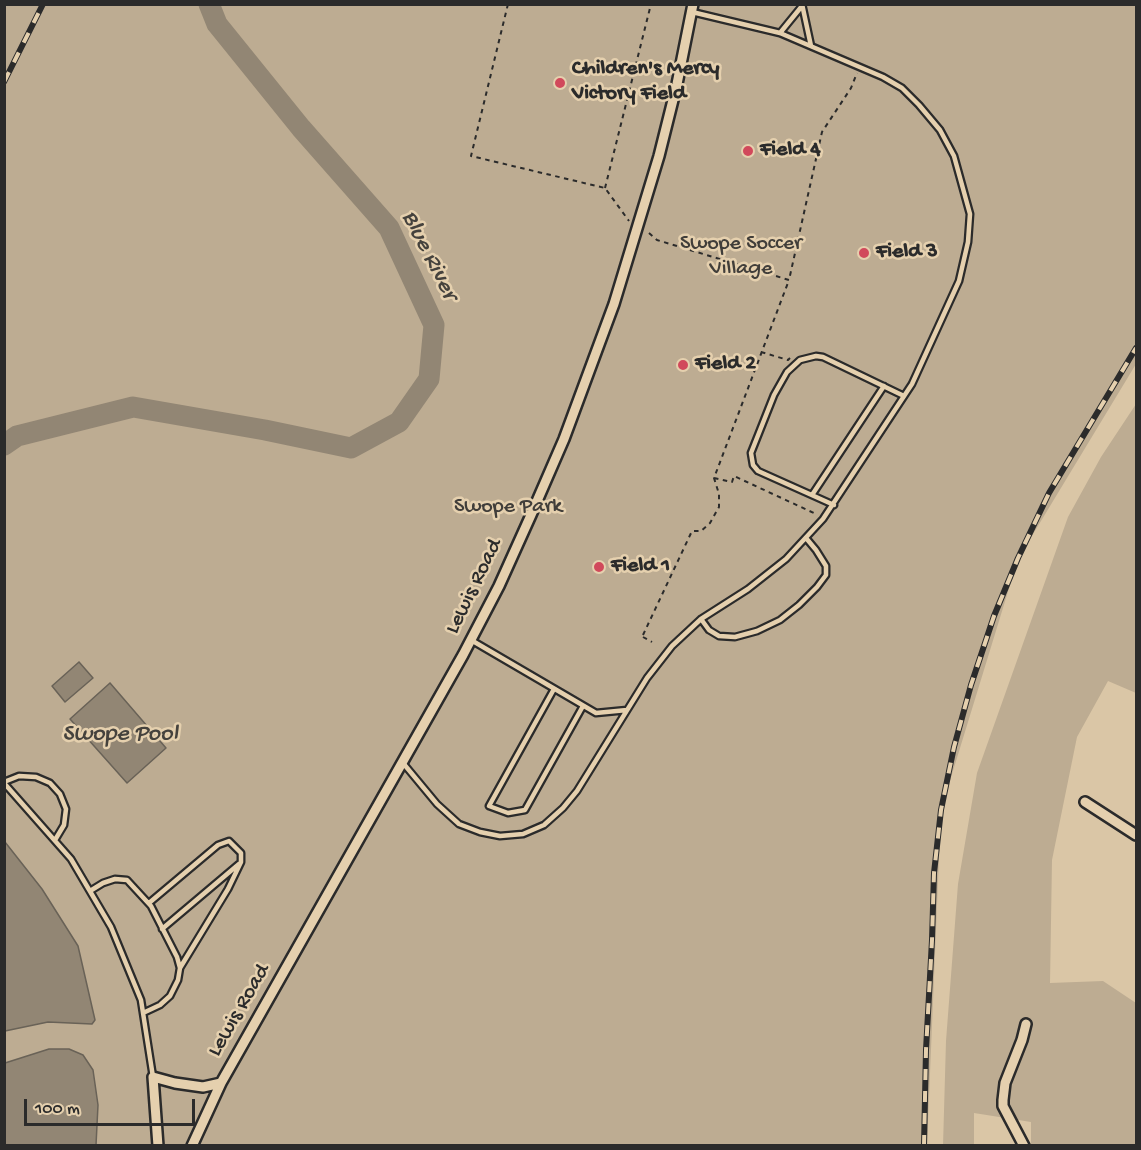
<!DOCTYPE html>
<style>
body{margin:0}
#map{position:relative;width:1141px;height:1150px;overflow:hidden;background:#dac6a6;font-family:"Gochi Hand",sans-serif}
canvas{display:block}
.frame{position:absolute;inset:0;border:6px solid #2b2b2b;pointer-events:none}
.scale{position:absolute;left:24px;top:1099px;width:171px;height:27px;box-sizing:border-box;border:3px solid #2b2b2b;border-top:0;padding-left:8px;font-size:18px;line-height:21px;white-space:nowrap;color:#2b2b2b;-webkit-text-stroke:4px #e5d0ae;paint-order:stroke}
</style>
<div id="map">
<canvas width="1141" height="1150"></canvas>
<div class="frame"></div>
<div class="scale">100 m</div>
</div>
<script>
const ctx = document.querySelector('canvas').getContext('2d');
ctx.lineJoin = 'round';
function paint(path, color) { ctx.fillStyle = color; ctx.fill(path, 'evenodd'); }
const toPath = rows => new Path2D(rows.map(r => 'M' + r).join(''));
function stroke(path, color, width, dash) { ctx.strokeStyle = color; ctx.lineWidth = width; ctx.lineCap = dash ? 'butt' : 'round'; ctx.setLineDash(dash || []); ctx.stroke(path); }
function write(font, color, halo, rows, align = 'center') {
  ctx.font = font + ' "Gochi Hand",sans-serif'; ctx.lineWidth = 5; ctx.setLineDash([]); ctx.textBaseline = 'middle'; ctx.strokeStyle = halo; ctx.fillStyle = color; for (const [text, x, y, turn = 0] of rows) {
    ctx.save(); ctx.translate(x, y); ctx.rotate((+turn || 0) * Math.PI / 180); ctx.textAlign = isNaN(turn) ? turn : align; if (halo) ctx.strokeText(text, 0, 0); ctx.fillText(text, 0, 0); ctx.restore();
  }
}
paint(toPath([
 [4,5,1136,5,1136,364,1018,559,941,810,927,1145,5,1145],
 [1136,404,1136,693,1108,681,1077,737,1052,860,1050,983,1103,981,1136,1003,1136,1145,1031,1145,1031,1122,974,1113,974,1145,943,1146,946,1041,958,884,977,773,1068,517,1101,457]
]), '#bdac92');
const water = toPath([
 [79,662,93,678,65,702,52,686,79,662],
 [110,683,166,748,127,783,70,719,110,683],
 [5,842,42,889,78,946,95,1020,92,1024,48,1022,5,1031,5,842],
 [49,1049,69,1049,83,1055,93,1070,98,1105,96,1145,5,1145,5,1063,49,1049]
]);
paint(water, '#928674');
stroke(water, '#696257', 1.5);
stroke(toPath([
 [4,445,17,436,133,407,265,430,351,448,399,422,429,379,434,325,389,228,301,128,217,24,209,4]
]), '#928674', 21);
const lane = toPath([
 [802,4,811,46],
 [780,33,802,6],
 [812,495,884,386],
 [834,505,758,471,753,465,751,453,774,395,787,372,800,360,816,356,823,357,904,396],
 [701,619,709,630,719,636,735,637,757,631,780,620,799,605,817,587,826,575,826,566,816,550,806,538],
 [471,640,596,713,627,710],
 [554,689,489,806,508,813,525,810,583,706],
 [403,763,437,804,459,824,480,832,500,836,523,834,544,825,563,808,577,791,647,678,672,646,701,619,748,589,786,559,823,519,912,384,959,281,968,242,970,214,954,156,940,130,919,105,902,88,883,77,780,33,692,12],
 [4,782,19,776,36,777,50,783,60,794,66,809,64,825,55,840],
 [4,783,71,859,111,927,141,1000,153,1077],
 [90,891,103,883,115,879,127,880,151,906,177,957,180,968,178,980,170,996,160,1005,143,1013],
 [149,903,218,845,229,841,241,853,241,862,228,889,180,968],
 [162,929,239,864]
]);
const street = toPath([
 [1085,802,1136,835],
 [158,1146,153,1077,175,1083,203,1087,221,1083],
 [192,1146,221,1083,463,655,499,586,531,515,564,439,614,304,659,156,677,84,693,4],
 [1024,1146,1003,1106,1003,1100,1005,1083,1022,1040,1026,1024]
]);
stroke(lane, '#2b2b2b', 9);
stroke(street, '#2b2b2b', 14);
stroke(toPath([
 [508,4,471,156,605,188,629,221],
 [605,188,651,4],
 [649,233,657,240,789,280,822,132,851,88,857,73],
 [761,352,788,360,790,358],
 [714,478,732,482,734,476,816,514],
 [643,635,692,531,701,531,710,523,719,507,719,494,714,478,789,280],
 [643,637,652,642]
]), '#2b2b2b', 2, [4.5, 4.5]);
stroke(lane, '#e5d0ae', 4.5);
stroke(street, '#e5d0ae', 9);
const rail = toPath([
 [4,82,43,4],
 [924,1146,926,1050,932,940,934,873,941,810,954,747,971,685,994,616,1018,558,1049,493,1136,348]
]);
stroke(rail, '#2b2b2b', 6);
stroke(rail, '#e5d0ae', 4, [11]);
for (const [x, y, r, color] of [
 [560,83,6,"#d1495b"],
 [748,151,6,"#d1495b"],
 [864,253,6,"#d1495b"],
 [683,365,6,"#d1495b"],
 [599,567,6,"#d1495b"]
]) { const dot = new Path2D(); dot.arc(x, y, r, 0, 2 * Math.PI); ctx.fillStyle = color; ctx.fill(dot); stroke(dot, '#e5d0ae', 2); }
write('bold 22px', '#2b2b2b', '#e5d0ae', [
 ["Children's Mercy",572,70],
 ["Victory Field",572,95],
 ["Field 4",760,151],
 ["Field 3",876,253],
 ["Field 2",695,365],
 ["Field 1",611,567]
], 'left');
write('22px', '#413e3a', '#e5d0ae', [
 ["Swope Soccer",741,245],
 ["Village",741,270],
 ["Swope Park",508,508]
]);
write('22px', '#2b2b2b', '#e5d0ae', [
 ["Lewis Road",475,587,-64],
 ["Lewis Road",240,1011,-60]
]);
write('italic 24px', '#45423d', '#e5d0ae', [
 ["Blue River",428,256,63],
 ["Swope Pool",120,735]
]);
</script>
